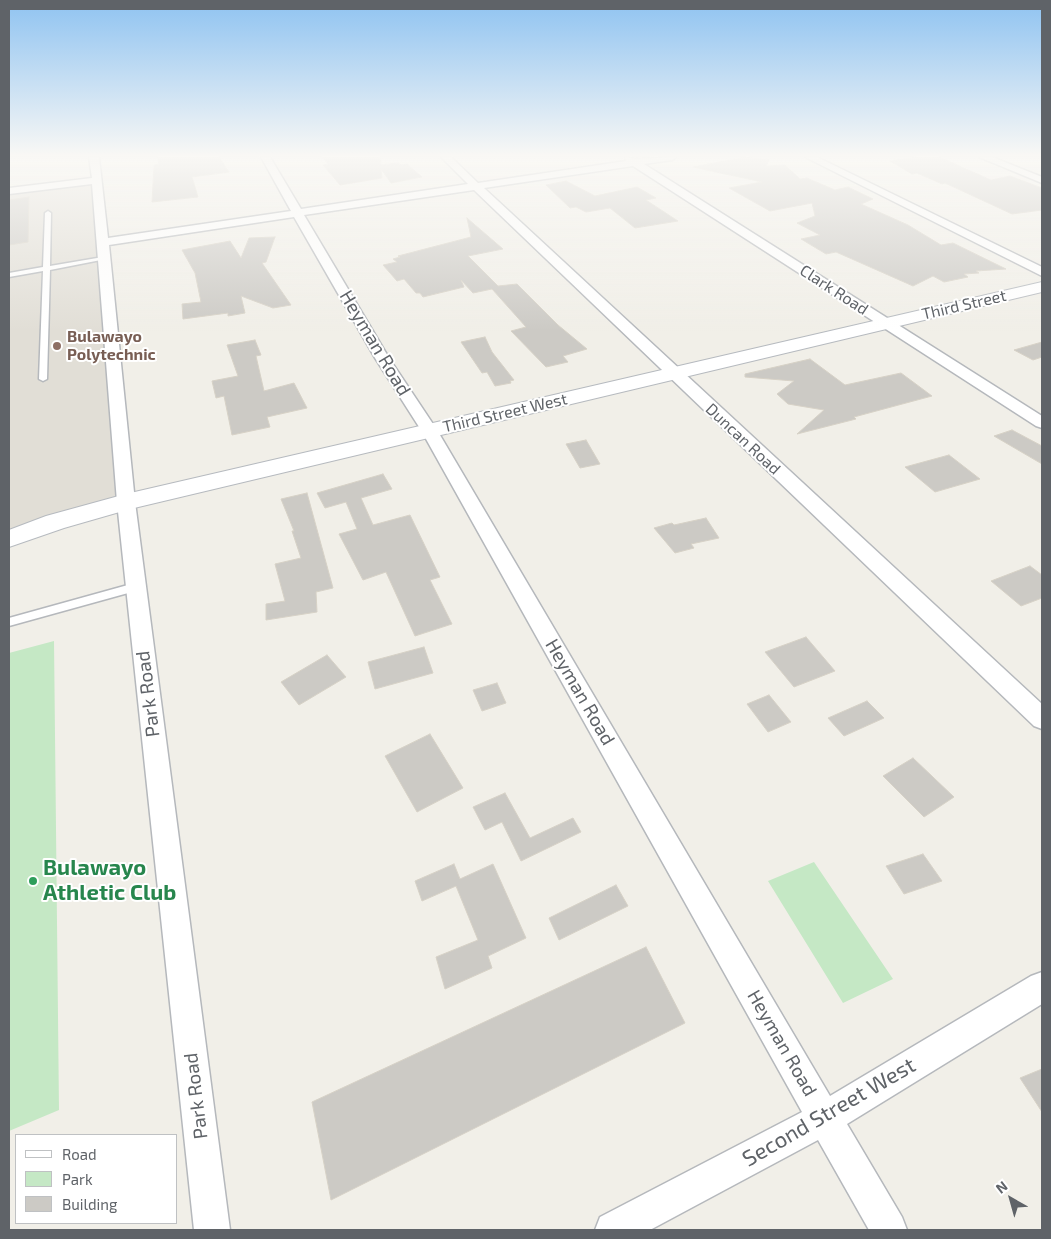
<!DOCTYPE html>
<style>
body{margin:0}
#map{position:relative;width:1051px;height:1239px;overflow:hidden;background:#f1efe8;font-family:"Exo 2",sans-serif}
canvas{display:block}
.frame{position:absolute;inset:0;border:10px solid #5f6368;pointer-events:none}
.legend{position:absolute;left:15px;top:1134px;width:162px;height:90px;box-sizing:border-box;background:#fff;border:1px solid #bfc1c3;margin:0;padding:6px 9px;list-style:none;font-size:15px;color:#5f6368}
.legend li{display:flex;align-items:center;gap:10px;height:25px}
.legend b{width:25px;border:1px solid #bfc1c3}
.north{position:absolute;left:986px;top:1174px;width:50px;height:50px;-webkit-text-stroke:4px #fff;paint-order:stroke;rotate:322deg;font-size:14px;font-weight:700;line-height:20px;text-align:center;color:#5f6368}
.north::after{content:'';display:block;margin:auto;width:18px;height:22px;background:#5f6368;clip-path:polygon(50% 0,100% 100%,50% 72%,0 100%)}
</style>
<div id="map">
<canvas width="1051" height="1239"></canvas>
<div class="frame"></div>
<ul class="legend">
<li><b style="height:6px;background:#fff"></b>Road</li>
<li><b style="height:14px;background:#c5e8c5"></b>Park</li>
<li><b style="height:14px;background:#cccac5"></b>Building</li>
</ul>
<div class="north">N</div>
</div>
<script>
const ctx = document.querySelector('canvas').getContext('2d');
ctx.lineJoin = 'round';
function paint(path, color) { ctx.fillStyle = color; ctx.fill(path, 'evenodd'); }
const toPath = rows => new Path2D(rows.map(r => 'M' + r).join(''));
function stroke(path, color, width, dash) { ctx.strokeStyle = color; ctx.lineWidth = width; ctx.lineCap = dash ? 'butt' : 'round'; ctx.setLineDash(dash || []); ctx.stroke(path); }
function write(font, color, halo, rows, align = 'center') {
  ctx.font = font + ' "Exo 2",sans-serif'; ctx.lineWidth = 4; ctx.setLineDash([]); ctx.textBaseline = 'middle'; ctx.strokeStyle = halo; ctx.fillStyle = color; for (const [text, x, y, turn = 0] of rows) {
    ctx.save(); ctx.translate(x, y); ctx.rotate((+turn || 0) * Math.PI / 180); ctx.textAlign = isNaN(turn) ? turn : align; if (halo) ctx.strokeText(text, 0, 0); ctx.fillText(text, 0, 0); ctx.restore();
  }
}
paint(toPath([
 [91,183,120,499,55,517,9,535,9,193]
]), '#e1ded6');
paint(toPath([
 [54,641,59,1110,9,1131,9,653],
 [814,862,893,979,843,1003,768,881]
]), '#c5e8c5');
const building = toPath([
 [158,157,219,157,229,172,192,177,198,197,152,202,154,165,159,164,158,157],
 [323,157,380,157,381,165,398,163,401,165,407,164,422,177,391,183,381,169,382,178,340,185,323,165,328,164,323,157],
 [747,157,769,160,766,166,785,165,800,179,807,178,835,190,848,187,873,199,861,204,908,225,941,245,953,243,1006,269,976,271,979,273,964,274,968,277,944,282,933,276,913,286,836,252,826,254,801,239,820,235,797,223,815,216,812,203,770,211,729,188,762,182,693,167,747,157],
 [917,157,939,157,991,180,1010,176,1042,188,1042,210,1012,214,945,183,942,184,917,173,912,174,890,161,917,157],
 [566,181,595,196,637,187,656,198,646,200,678,221,635,228,610,208,586,212,576,207,570,208,546,185,566,181],
 [29,197,28,242,9,245,9,200,29,197],
 [467,218,503,249,468,256,498,286,517,284,558,325,587,349,563,356,568,362,546,367,511,331,526,327,492,289,473,293,461,280,464,287,423,297,420,293,416,293,404,279,397,281,383,265,397,262,393,259,400,257,398,256,471,237,467,218],
 [275,237,266,262,262,263,291,305,273,308,241,296,245,313,228,316,228,313,183,319,182,304,201,302,195,273,182,250,230,241,241,258,249,238,275,237],
 [485,337,492,352,514,380,510,381,511,383,495,386,487,372,482,373,461,342,485,337],
 [255,340,261,355,256,356,264,391,294,383,307,408,267,417,270,427,232,435,224,396,216,398,212,381,238,376,227,345,255,340],
 [1042,342,1042,357,1033,360,1014,350,1042,342],
 [810,359,845,385,901,373,932,396,854,417,856,419,797,434,824,410,788,404,777,394,794,381,745,377,745,374,810,359],
 [1012,430,1042,446,1042,464,994,436,1012,430],
 [586,440,600,464,580,468,566,444,586,440],
 [949,455,980,479,935,492,905,467,949,455],
 [383,474,392,489,361,498,373,525,410,515,440,577,430,580,452,624,415,636,386,572,363,580,339,534,357,529,346,502,325,508,317,493,383,474],
 [307,493,333,588,316,592,317,612,266,620,266,604,285,601,275,564,301,558,292,531,294,531,281,499,307,493],
 [706,518,719,538,691,544,694,548,675,553,654,528,672,523,674,525,706,518],
 [1030,566,1042,575,1042,598,1021,606,991,581,1030,566],
 [806,637,835,671,794,687,765,652,806,637],
 [424,647,433,673,375,689,368,662,424,647],
 [327,655,346,677,299,705,281,682,327,655],
 [497,683,506,703,482,711,473,690,497,683],
 [769,695,791,722,768,732,747,704,769,695],
 [867,701,884,718,844,736,828,718,867,701],
 [430,734,463,788,417,812,385,756,430,734],
 [913,758,954,797,924,817,883,776,913,758],
 [505,793,530,838,573,818,581,832,521,861,502,822,485,830,473,807,505,793],
 [923,854,942,881,904,894,886,866,923,854],
 [454,864,460,879,493,864,526,938,488,956,492,968,445,989,436,957,478,940,456,886,422,901,415,881,454,864],
 [616,885,628,906,559,940,549,918,616,885],
 [646,947,685,1023,331,1200,312,1102,646,947],
 [1042,1069,1042,1112,1020,1078,1042,1069]
]);
paint(building, '#cccac5');
stroke(building, '#d6d1c6', 1);
const lane = toPath([
 [48,211,51,213,50,266,103,257,106,259,50,270,47,379,43,381,39,379,43,271,9,277,9,273,43,267,45,213,48,211],
 [135,583,139,584,140,587,139,590,9,626,9,618,135,583]
]);
const street = toPath([
 [89,157,99,157,108,238,291,211,261,157,270,157,301,209,468,184,441,157,451,157,478,183,626,161,625,157,636,159,676,157,672,160,644,164,1042,416,1042,428,1036,426,633,166,484,188,1042,704,1042,729,1034,726,474,190,304,215,389,358,437,430,830,1096,1031,976,1042,972,1042,1004,847,1124,902,1217,907,1230,869,1230,818,1140,650,1230,595,1230,600,1217,802,1112,421,430,375,358,294,217,109,245,135,502,230,1230,194,1230,117,502,92,184,9,194,9,188,92,178,89,157],
 [805,157,817,157,1042,267,1042,276,805,157],
 [979,157,992,157,1042,177,1042,183,979,157]
]);
const secondary = toPath([
 [1042,282,1042,292,130,509,64,528,9,547,9,530,46,516,126,494,1042,282]
]);
stroke(lane, '#b5b8bc', 3);
stroke(street, '#b5b8bc', 3);
stroke(secondary, '#b6babf', 2);
paint(lane, '#fff');
paint(street, '#fff');
paint(secondary, '#fff');
const sky = ctx.createLinearGradient(0, 0, 0, 331);
sky.addColorStop(0, '#8fc3f1');
sky.addColorStop(0.47, '#f9f8f5');
sky.addColorStop(1, '#f9f8f500');
ctx.fillStyle = sky;
ctx.fillRect(0, 0, 1051, 331);
for (const [x, y, r, color] of [
 [57,346,5,"#8d6e63"],
 [33,881,5,"#2e9e5b"]
]) { const dot = new Path2D(); dot.arc(x, y, r, 0, 2 * Math.PI); ctx.fillStyle = color; ctx.fill(dot); stroke(dot, '#fff', 2); }
write('16px', '#5f6368', '#fff', [
 ["Clark Road",834,290,33],
 ["Third Street",964,305,-13],
 ["Third Street West",505,413,-13],
 ["Duncan Road",743,439,43]
]);
write('bold 16px', '#785e54', '#fff', [
 ["Bulawayo",67,337],
 ["Polytechnic",67,355]
], 'left');
write('19px', '#5f6368', '#fff', [
 ["Heyman Road",375,343,59],
 ["Heyman Road",580,692,60],
 ["Park Road",148,694,-97],
 ["Heyman Road",782,1043,60],
 ["Park Road",196,1096,-97]
]);
write('bold 22px', '#27864d', '#fff', [
 ["Bulawayo",43,868],
 ["Athletic Club",43,893]
], 'left');
write('22px', '#5f6368', '#fff', [
 ["Second Street West",829,1112,-30]
]);
</script>
